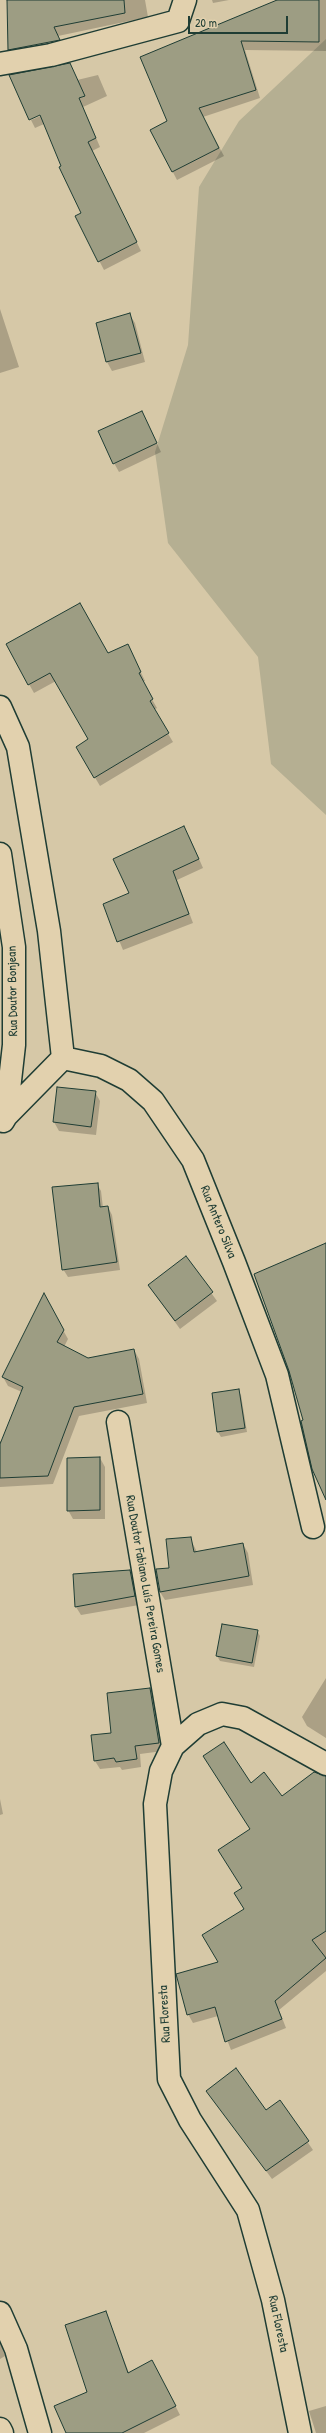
<!DOCTYPE html>
<meta charset="utf-8">
<style>
body{margin:0}
#map{position:relative;width:326px;height:2433px;overflow:hidden;background:#d6c8a7;font-family:"Patrick Hand",sans-serif}
canvas{display:block}
.scale{position:absolute;left:188px;top:16px;width:100px;height:18px;box-sizing:border-box;border:2px solid #1f3d34;border-top:0;padding-left:5px;font-size:12px;line-height:14px;white-space:nowrap;color:#1f3d34;-webkit-text-stroke:3px #e2d1ae;paint-order:stroke}
</style>
<div id="map">
<canvas width="326" height="2433"></canvas>
<div class="scale">20 m</div>
</div>
<script>
const ctx = document.querySelector('canvas').getContext('2d');
ctx.lineJoin = 'round';
function paint(path, color) { ctx.fillStyle = color; ctx.fill(path, 'evenodd'); }
const toPath = rows => new Path2D(rows.map(r => 'M' + r).join(''));
function stroke(path, color, width, dash) { ctx.strokeStyle = color; ctx.lineWidth = width; ctx.lineCap = dash ? 'butt' : 'round'; ctx.setLineDash(dash || []); ctx.stroke(path); }
function write(font, color, halo, rows, align = 'center') {
  ctx.font = font + ' "Patrick Hand",sans-serif'; ctx.lineWidth = 3.5; ctx.setLineDash([]); ctx.textBaseline = 'middle'; ctx.strokeStyle = halo; ctx.fillStyle = color; for (const [text, x, y, turn = 0] of rows) {
    ctx.save(); ctx.translate(x, y); ctx.rotate((+turn || 0) * Math.PI / 180); ctx.textAlign = isNaN(turn) ? turn : align; if (halo) ctx.strokeText(text, 0, 0); ctx.fillText(text, 0, 0); ctx.restore();
  }
}
paint(toPath([
 [326,39,326,815,271,764,258,657,168,543,155,452,188,345,199,187,239,121]
]), '#b5af92');
paint(toPath([
 [48,0,145,0,148,17,58,36,53,27],
 [212,0,229,0,213,3],
 [280,0,326,0,326,51,245,50,260,98,203,117,224,156,177,180,151,130,168,121,141,57],
 [98,75,107,96,83,107,100,147,92,151,141,251,104,270,76,216,82,213,44,124,35,128,31,120,45,114,19,94],
 [0,309,19,367,0,373],
 [130,315,135,323,145,362,112,371,107,362,97,324],
 [146,420,161,452,119,472,114,463],
 [7,645,107,654,128,645,145,681,142,682,157,708,154,710,173,742,100,786,77,747,89,740,56,681,34,693],
 [189,836,203,868,177,880,193,923,123,950,104,904,131,894],
 [95,1092,100,1101,96,1135,59,1131,54,1122],
 [97,1184,101,1191,103,1208,108,1207,112,1215,120,1270,68,1277,63,1269],
 [186,1258,217,1301,180,1329,149,1286],
 [48,1303,68,1339,64,1347,88,1359,134,1350,139,1359,147,1403,79,1416,53,1484,0,1487,0,1441,2,1441,22,1392,8,1386,3,1377],
 [238,1390,241,1395,247,1432,221,1437,218,1432],
 [100,1458,105,1467,105,1519,73,1519,68,1510],
 [190,1538,197,1552,243,1544,248,1553,253,1585,165,1600,160,1592,170,1569],
 [130,1571,135,1580,139,1605,81,1615,76,1607],
 [257,1631,260,1636,254,1667,220,1661,217,1656],
 [326,1678,326,1738,307,1726,302,1717],
 [150,1689,155,1698,163,1751,140,1754,141,1767,122,1770,120,1767,100,1769,95,1761],
 [326,1777,326,1971,279,2010,286,2028,231,2050,218,2016,193,2023,188,2014,220,1963,245,1909,243,1888,251,1829,250,1784,282,1797],
 [0,1799,3,1814,0,1815],
 [207,2091,266,2111,280,2102,313,2150,272,2179],
 [106,2312,129,2373,157,2370,180,2415,144,2433,67,2433,88,2392],
 [0,2341,5,2356,0,2359],
 [326,2406,326,2433,316,2433,309,2411]
]), '#0003');
const building = toPath([
 [7,0,124,0,125,13,54,27,60,40,8,50,7,0],
 [277,0,319,0,319,42,241,41,256,90,199,108,219,148,172,172,150,130,167,121,140,57,277,0],
 [70,63,85,96,79,98,96,138,88,142,137,242,98,262,75,216,81,213,59,167,61,166,40,115,29,120,9,75,70,63],
 [130,313,141,353,106,362,96,323,130,313],
 [142,411,157,443,113,464,98,431,142,411],
 [80,603,108,653,128,644,141,672,139,673,153,699,150,701,169,733,94,778,76,747,88,739,50,673,28,685,6,644,80,603],
 [184,826,199,859,173,871,189,914,117,942,103,904,129,893,113,859,184,826],
 [57,1087,96,1091,91,1127,53,1122,57,1087],
 [98,1183,100,1207,108,1206,117,1262,62,1270,52,1187,98,1183],
 [326,1243,326,1500,312,1469,301,1421,303,1420,289,1371,254,1274,326,1243],
 [186,1256,213,1292,175,1321,148,1285,186,1256],
 [44,1293,64,1330,57,1342,88,1358,134,1349,143,1394,74,1407,48,1476,0,1478,0,1444,23,1387,2,1377,44,1293],
 [239,1389,245,1428,217,1432,212,1393,239,1389],
 [100,1457,100,1510,67,1511,67,1458,100,1457],
 [191,1537,194,1552,243,1543,249,1576,160,1592,156,1569,169,1568,166,1539,191,1537],
 [130,1570,135,1596,75,1607,73,1574,130,1570],
 [222,1624,258,1630,252,1663,216,1656,222,1624],
 [150,1688,159,1743,135,1746,137,1759,116,1762,114,1758,94,1761,91,1735,111,1733,107,1693,150,1688],
 [224,1742,251,1783,264,1772,282,1796,314,1772,326,1776,326,1931,312,1940,326,1958,275,2001,282,2019,225,2042,215,2007,187,2015,176,1974,218,1962,202,1935,244,1909,234,1893,242,1888,218,1850,250,1829,203,1756,224,1742],
 [236,2068,266,2110,280,2100,309,2141,266,2171,206,2091,236,2068],
 [106,2311,128,2373,152,2360,176,2406,122,2433,66,2433,54,2406,87,2392,65,2325,106,2311]
]);
paint(building, '#9d9d83');
stroke(building, '#1f3d34', 1);
const minor = toPath([
 [0,64,51,55,178,21,185,0],
 [0,707,18,747,49,931,63,1058],
 [0,854,14,947,14,1045,6,1116,3,1121],
 [6,1116,63,1058,101,1066,129,1080,153,1101,193,1160,234,1262,277,1375,313,1527],
 [118,1422,173,1746],
 [0,2313,16,2349,40,2433],
 [0,2429,2,2433],
 [300,2433,273,2300,248,2210,190,2120,169,2079,155,1804,161,1771,173,1746,198,1724,222,1714,243,1718,326,1764]
]);
stroke(minor, '#1f3d34', 25);
stroke(minor, '#e2d1ae', 22);
write('13px', '#1f3d34', '#e2d1ae', [
 ["Rua Doutor Bonjean",13,991,-91],
 ["Rua Antero Silva",218,1222,68],
 ["Rua Doutor Fabiano Luís Pereira Gomes",145,1584,80],
 ["Rua Floresta",165,2014,-93],
 ["Rua Floresta",278,2324,78]
]);
</script>
